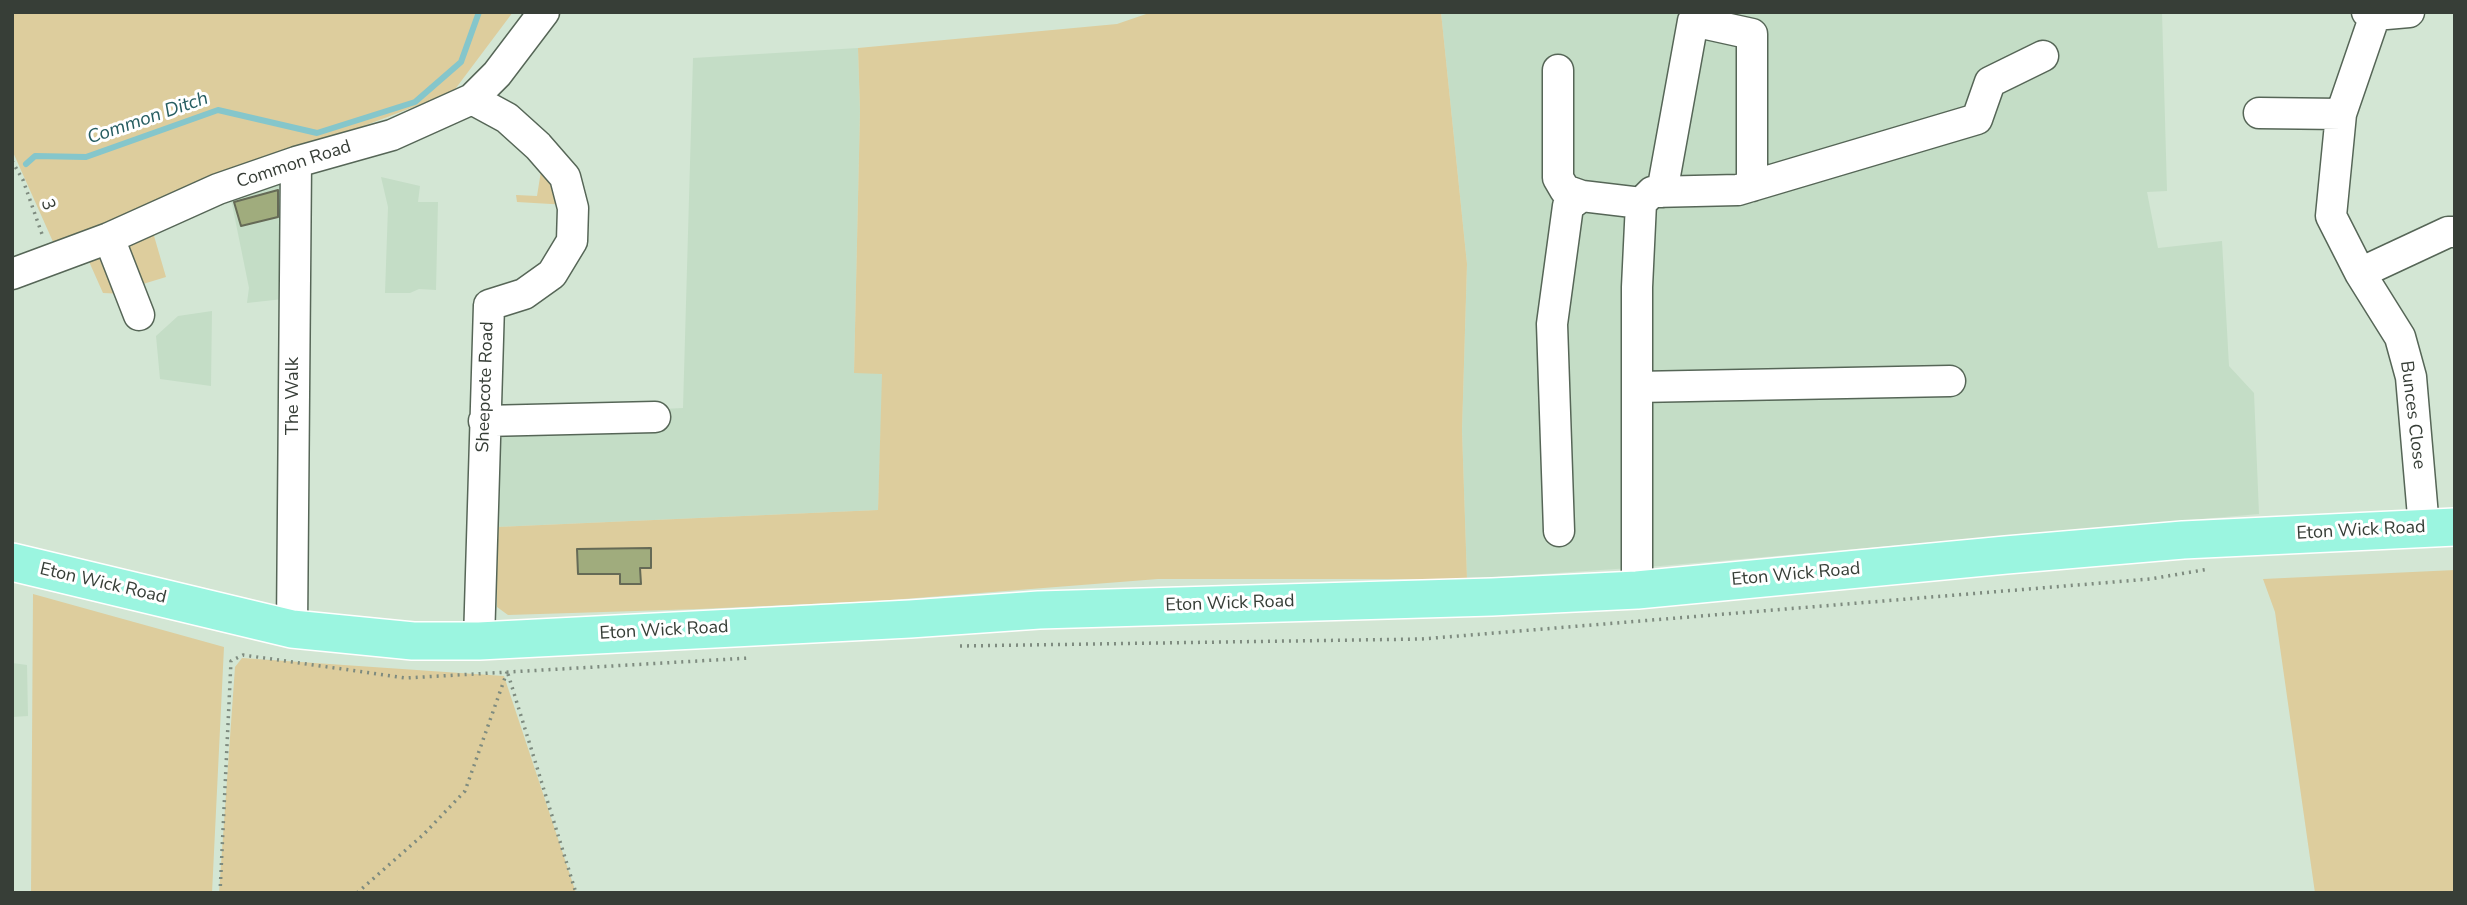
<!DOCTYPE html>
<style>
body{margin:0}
#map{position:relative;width:2467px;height:905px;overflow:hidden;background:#d3e6d4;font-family:"Nunito Sans",sans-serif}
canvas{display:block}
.frame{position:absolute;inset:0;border:14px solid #373e37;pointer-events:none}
</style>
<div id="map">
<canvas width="2467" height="905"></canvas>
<div class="frame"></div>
</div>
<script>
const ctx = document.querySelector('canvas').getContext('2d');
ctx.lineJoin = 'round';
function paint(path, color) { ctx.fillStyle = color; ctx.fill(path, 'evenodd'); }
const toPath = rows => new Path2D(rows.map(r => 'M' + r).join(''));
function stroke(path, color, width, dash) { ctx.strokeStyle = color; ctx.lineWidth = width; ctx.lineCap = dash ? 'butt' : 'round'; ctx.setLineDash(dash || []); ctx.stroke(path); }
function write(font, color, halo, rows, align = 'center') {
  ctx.font = font + ' "Nunito Sans",sans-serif'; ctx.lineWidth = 6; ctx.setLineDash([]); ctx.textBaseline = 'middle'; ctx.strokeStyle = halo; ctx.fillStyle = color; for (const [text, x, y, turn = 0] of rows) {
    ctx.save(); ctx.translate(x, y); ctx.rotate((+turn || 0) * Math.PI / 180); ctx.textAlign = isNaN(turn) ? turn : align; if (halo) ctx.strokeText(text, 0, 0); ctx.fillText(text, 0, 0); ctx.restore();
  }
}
paint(toPath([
 [1441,12,2162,12,2167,191,2147,192,2158,248,2222,241,2229,366,2254,393,2259,514,1660,566,1467,579,1462,430,1467,264],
 [858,48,860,111,854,373,883,373,878,510,497,527,502,428,515,416,683,408,693,58],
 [381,177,420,186,418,202,438,202,436,290,419,289,410,293,385,293,388,207],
 [278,182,287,222,292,298,247,303,249,288,232,204,228,197],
 [212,311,211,386,160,379,156,336,178,316],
 [12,663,27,665,28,716,12,717]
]), '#c4ddc6');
paint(toPath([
 [12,12,513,12,453,92,54,244,12,150],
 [1152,12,1441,12,1467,264,1462,430,1467,579,1158,579,878,601,699,609,508,615,497,607,497,527,878,510,882,374,854,373,860,111,858,48,1117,24],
 [545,162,568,205,517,202,516,195,537,196,541,171],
 [152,229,166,277,143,284,129,247,136,235],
 [101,249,125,294,103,293,87,257],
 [2455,570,2455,893,2315,893,2275,612,2263,579],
 [33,594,224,647,212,893,31,893],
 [242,658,504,676,576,893,219,893,235,667]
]), '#ddcd9d');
stroke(toPath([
 [26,164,35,156,86,157,218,110,317,133,415,102,461,62,479,12]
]), '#85c6cb', 6);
const building = toPath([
 [278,190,278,217,241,226,234,202,278,190],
 [651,548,651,568,640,568,641,584,620,584,620,574,578,574,577,549,651,548]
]);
paint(building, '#a0ac7d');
stroke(building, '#656a56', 2);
const minor = toPath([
 [2367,12,2375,15,2409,12],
 [2375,15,2341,114,2331,216,2360,273,2400,337,2411,377,2424,528],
 [1558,70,1558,178,1565,190,1582,196,1641,203],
 [472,99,507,118,538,146,565,177,573,208,572,241,552,274,524,294,489,305,479,641],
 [2259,113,2341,114],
 [1662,192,1693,21,1752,34,1752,186],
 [109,238,139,315],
 [2360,273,2448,232,2455,232],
 [12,274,109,238,218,189,296,162,392,135,472,99,497,74,544,12],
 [1637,387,1950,381],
 [484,421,655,417],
 [1559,531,1552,324,1568,206,1582,196],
 [1637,590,1637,287,1641,203,1652,192,1738,190,1977,119,1990,82,2043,56],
 [292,629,296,162]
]);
const major = toPath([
 [12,562,292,629,413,641,479,641,910,619,1039,610,1492,597,1637,590,2006,555,2183,540,2455,527]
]);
stroke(minor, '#566657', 33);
stroke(major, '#fff', 40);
stroke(toPath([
 [12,161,23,180,43,237],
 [960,646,1422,639,2150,579,2209,569],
 [508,674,576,893],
 [220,893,231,661,243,655,406,678,749,658],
 [357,893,424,834,465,791,507,672]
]), '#7e8b7f', 3.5, [2, 5]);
stroke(minor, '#fff', 30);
stroke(major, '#9bf5e0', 37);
write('18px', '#373e37', '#fff', [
 ["Common Road",294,165,-18],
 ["3",47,205,71],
 ["Sheepcote Road",486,387,-88],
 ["The Walk",294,396,-90],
 ["Bunces Close",2412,415,83],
 ["Eton Wick Road",2361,531,-3],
 ["Eton Wick Road",1796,575,-5],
 ["Eton Wick Road",103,584,13],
 ["Eton Wick Road",1230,604,-2],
 ["Eton Wick Road",664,631,-3]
]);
write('italic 19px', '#265d61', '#fff', [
 ["Common Ditch",148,119,-19]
]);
</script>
